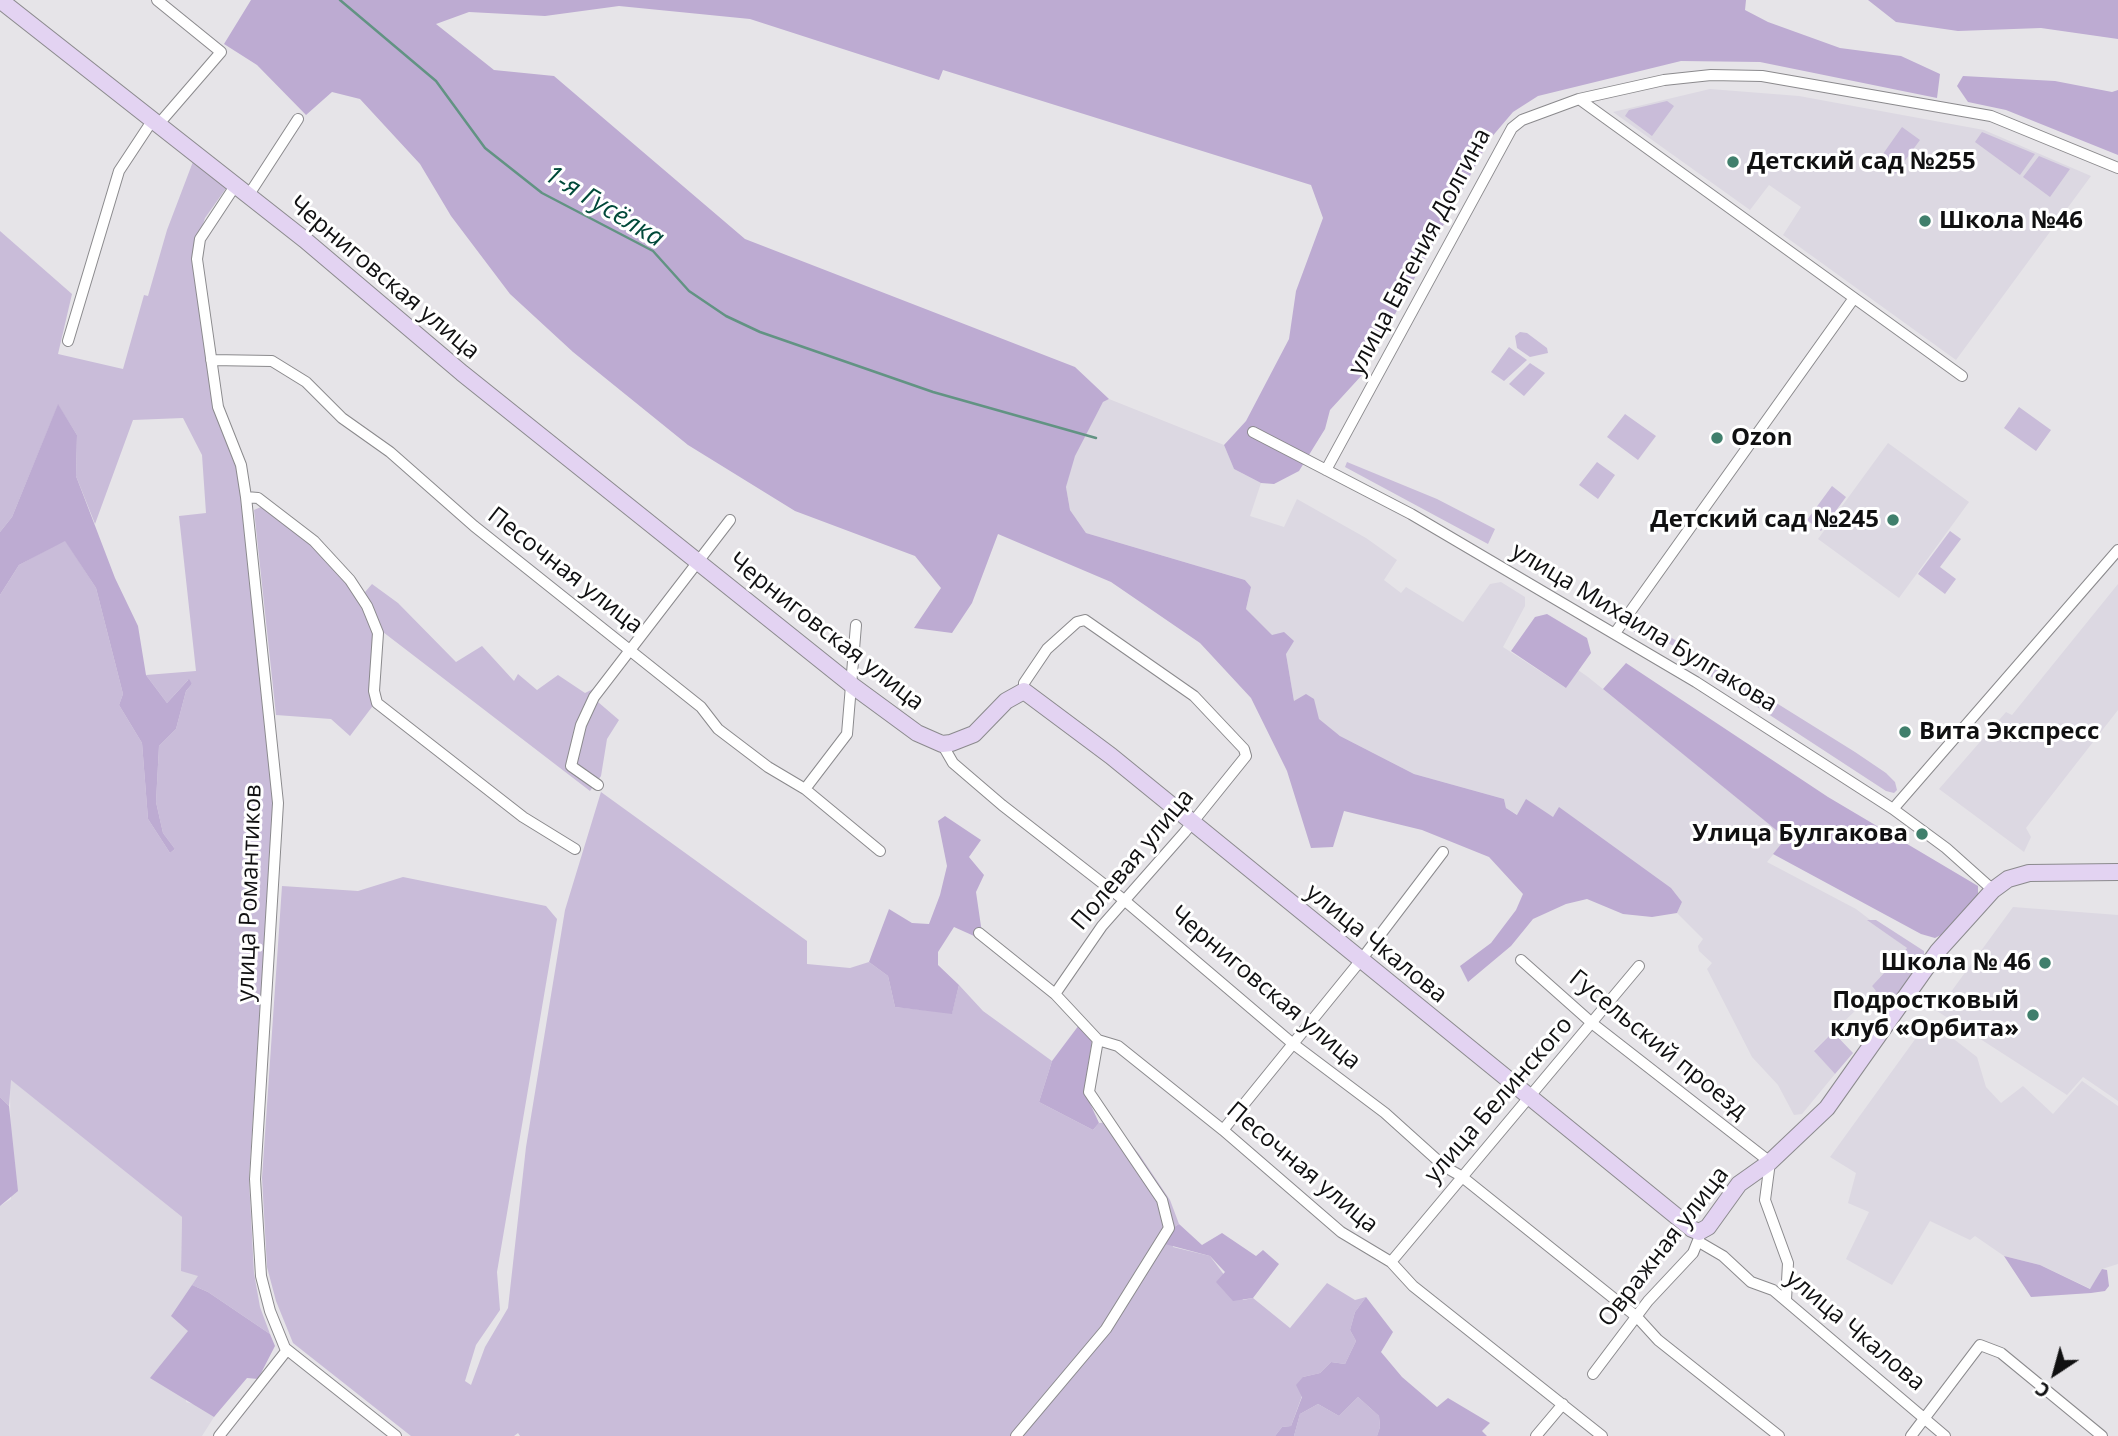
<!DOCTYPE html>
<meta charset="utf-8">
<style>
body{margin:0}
#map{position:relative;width:2118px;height:1436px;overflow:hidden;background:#e6e4e8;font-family:"Open Sans",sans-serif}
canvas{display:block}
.north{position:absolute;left:2020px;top:1338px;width:70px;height:70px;-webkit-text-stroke:5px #fff;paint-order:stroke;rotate:216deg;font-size:19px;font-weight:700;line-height:28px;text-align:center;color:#101011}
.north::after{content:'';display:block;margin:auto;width:24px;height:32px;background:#101011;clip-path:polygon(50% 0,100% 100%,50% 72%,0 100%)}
</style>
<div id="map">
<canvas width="2118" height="1436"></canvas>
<div class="north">С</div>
</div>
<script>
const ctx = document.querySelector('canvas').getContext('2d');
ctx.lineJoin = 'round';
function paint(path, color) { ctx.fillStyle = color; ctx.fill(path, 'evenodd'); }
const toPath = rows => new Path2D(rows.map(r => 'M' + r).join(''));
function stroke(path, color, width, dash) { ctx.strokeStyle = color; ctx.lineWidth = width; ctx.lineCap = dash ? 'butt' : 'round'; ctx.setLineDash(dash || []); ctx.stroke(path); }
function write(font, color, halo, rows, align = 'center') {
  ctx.font = font + ' "Open Sans",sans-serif'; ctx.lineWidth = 6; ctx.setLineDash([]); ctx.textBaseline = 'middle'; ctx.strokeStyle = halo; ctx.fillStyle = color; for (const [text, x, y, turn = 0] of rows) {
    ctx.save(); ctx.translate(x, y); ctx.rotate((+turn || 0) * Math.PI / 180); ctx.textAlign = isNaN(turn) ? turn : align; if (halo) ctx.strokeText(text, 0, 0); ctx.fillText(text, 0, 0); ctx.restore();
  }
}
paint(toPath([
 [1710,89,1799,96,1984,130,2091,176,1956,360,1783,235,1801,207,1769,185,1750,210,1613,112],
 [1109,399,1224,445,1234,469,1261,483,1250,516,1284,527,1297,499,1366,538,1397,560,1384,580,1401,593,1406,587,1463,622,1490,584,1501,582,1525,597,1525,606,1503,647,1566,688,1578,670,1588,677,1787,838,1767,862,1856,909,1907,948,1872,986,1876,991,1814,1050,1835,1074,1802,1114,1794,1115,1778,1085,1752,1057,1707,969,1712,963,1699,951,1698,946,1703,939,1677,913,1682,902,1560,808,1553,818,1518,815,1506,808,1504,799,1414,774,1340,736,1294,701,1286,654,1246,609,1251,587,1245,580,1086,533,1070,510,1066,487,1074,456,1103,402],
 [1888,443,1969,502,1899,598,1818,539],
 [2118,584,2118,710,2026,828,2031,837,2024,852,1939,789,2006,712,2012,715],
 [2013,907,2118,915,2118,1101,2083,1077,2067,1095,1937,1011],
 [1929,1020,1977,1057,1986,1087,2001,1103,2023,1086,2053,1114,2082,1081,2118,1106,2118,1264,2102,1269,2091,1289,2040,1265,2004,1256,1975,1236,1970,1240,1930,1221,1892,1285,1846,1259,1869,1212,1848,1203,1856,1173,1830,1157],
 [10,1079,182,1217,181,1270,199,1276,189,1331,186,1402,197,1405,214,1417,202,1436,0,1436,0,1206,11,1199]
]), '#dcd8e2');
paint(toPath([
 [1667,101,1674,106,1652,136,1625,116,1629,110],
 [1902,127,1920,140,1895,174,1878,161],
 [1982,132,2035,154,2020,175,1975,142],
 [2039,156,2070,169,2050,197,2023,177],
 [194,159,227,187,205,218,192,258,214,407,241,481,273,803,249,1179,254,1273,260,1307,270,1334,208,1292,192,1285,198,1276,181,1271,182,1217,11,1080,9,1106,0,1097,0,595,19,565,65,540,96,588,123,694,119,705,142,743,148,819,170,853,175,849,163,833,156,802,159,746,176,729,186,691,192,684,188,680,167,703,146,675,196,671,179,516,206,513,202,455,183,418,133,420,95,524,76,476,77,435,58,405,12,517,0,532,0,231,72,294,58,354,123,369,144,295,148,296,167,230],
 [1520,332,1527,333,1547,348,1548,353,1530,357,1517,348,1515,336],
 [1509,347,1527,360,1504,381,1491,372],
 [1530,363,1545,373,1524,396,1509,384],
 [2019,407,2051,430,2036,451,2004,428],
 [1625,414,1656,436,1638,460,1607,437],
 [1347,462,1437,499,1495,529,1488,544,1345,467],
 [1597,462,1615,475,1598,499,1579,485],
 [1832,486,1846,497,1821,531,1807,520],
 [263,506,313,543,359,599,372,584,398,603,456,662,482,646,514,681,518,674,537,690,558,675,585,693,595,688,600,692,598,702,619,720,607,739,601,776,590,791,383,632,375,703,350,736,331,719,276,715,254,510],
 [1950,531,1961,539,1940,567,1956,579,1945,594,1918,574],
 [1635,615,1855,752,1886,773,1895,782,1897,790,1894,793,1886,791,1710,676,1695,659,1674,646,1639,631,1634,632,1627,623],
 [601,792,807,941,807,964,850,968,869,962,888,976,895,1007,952,1013,959,985,983,1011,1052,1061,1039,1102,1093,1130,1099,1123,1113,1122,1139,1154,1170,1200,1179,1224,1171,1229,1173,1247,1210,1256,1243,1300,1253,1298,1290,1328,1327,1283,1355,1300,1366,1297,1355,1312,1350,1330,1356,1341,1345,1364,1331,1362,1320,1373,1303,1377,1302,1396,1291,1426,1282,1427,1275,1436,520,1436,518,1433,514,1436,411,1436,293,1343,276,1301,267,1267,262,1178,282,886,358,891,403,877,546,906,557,919,497,1272,500,1310,476,1345,465,1381,471,1385,485,1347,508,1308,526,1147,565,910],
 [1867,920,1876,920,1924,951,1924,955,1894,1006,1883,1011,1868,998,1876,991,1872,986,1907,948],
 [1833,1032,1853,1053,1835,1074,1814,1051],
 [1358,1397,1379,1416,1380,1427,1377,1436,1294,1436,1300,1414,1318,1404,1339,1416]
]), '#c9bcd9');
paint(toPath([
 [251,0,1746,0,1745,10,1768,22,1840,48,1901,56,1940,74,1937,98,1760,62,1681,61,1538,96,1513,112,1490,139,1362,375,1330,410,1325,429,1299,471,1274,484,1261,483,1234,469,1224,445,1246,421,1289,339,1296,291,1323,218,1311,185,943,70,939,80,750,19,619,6,545,16,469,12,436,24,494,70,554,76,745,239,1075,367,1109,399,1103,402,1075,456,1066,487,1070,510,1086,533,1245,580,1251,587,1246,609,1272,635,1284,632,1294,641,1286,654,1294,701,1306,694,1314,699,1319,719,1340,736,1414,774,1504,799,1506,808,1517,815,1526,799,1553,817,1559,807,1671,888,1682,902,1677,913,1652,917,1623,914,1587,899,1566,904,1533,919,1511,946,1468,982,1460,966,1491,943,1516,910,1523,894,1489,857,1422,830,1344,811,1333,847,1311,848,1287,771,1251,698,1200,643,1111,582,998,534,972,603,952,633,914,628,941,588,915,556,795,511,688,445,573,352,510,294,451,216,420,164,360,99,332,92,306,115,257,65,224,44],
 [1868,0,2118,0,2118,39,2041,28,1958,31,1896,22],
 [1963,76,2055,81,2112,92,2118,90,2118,155,2006,110,1968,102,1957,86],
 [58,404,77,435,76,476,115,578,138,626,146,675,167,703,189,679,192,684,186,691,176,729,159,746,156,802,163,833,175,849,170,853,148,819,142,743,119,705,123,694,96,588,65,541,19,565,0,595,0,532,12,517],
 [1547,614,1587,638,1591,653,1566,688,1511,651,1535,617],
 [1626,663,1828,797,1978,886,1978,896,1943,934,1935,938,1921,934,1773,854,1786,838,1603,689],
 [945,816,981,840,969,857,984,875,976,892,983,940,954,927,938,952,938,965,959,985,952,1014,895,1007,888,976,869,962,889,909,912,923,929,924,940,895,947,866,938,821],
 [1079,1025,1092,1041,1084,1090,1099,1123,1093,1130,1039,1102,1052,1061],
 [0,1097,9,1106,18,1191,0,1206],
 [1179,1224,1202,1245,1222,1233,1256,1256,1263,1250,1279,1264,1253,1298,1233,1301,1216,1282,1225,1272,1210,1256,1165,1244,1171,1229],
 [2004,1256,2040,1265,2090,1289,2102,1269,2107,1270,2109,1286,2105,1291,2091,1293,2031,1297],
 [192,1285,208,1292,270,1334,275,1346,258,1379,247,1378,214,1417,150,1378,188,1331,171,1316],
 [1366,1297,1393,1332,1381,1352,1402,1377,1437,1407,1448,1398,1490,1423,1482,1431,1487,1436,1377,1436,1380,1427,1379,1416,1358,1397,1339,1416,1318,1404,1300,1414,1294,1436,1275,1436,1282,1427,1291,1426,1302,1397,1296,1385,1303,1377,1320,1373,1331,1362,1345,1364,1356,1341,1350,1330,1355,1312]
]), '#bdabd2');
stroke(toPath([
 [340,0,436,81,485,148,542,193,653,251,689,291,726,316,760,332,933,392,1096,438]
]), '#629383', 2.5);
const street = toPath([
 [157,0,221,52,157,126],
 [1579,99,1664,80,1711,75,1762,76,1991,116,2118,168],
 [235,186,200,239,197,259,218,407,241,465,246,497,278,803,255,1179,261,1276,270,1311,285,1348,396,1436],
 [248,196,298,119],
 [68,341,119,171,152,121],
 [211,360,272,361,306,382,342,418,390,452,474,526,701,707,718,729,768,767,805,789,880,851],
 [1253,432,1411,514,1696,682,1893,809,1946,848,1993,890],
 [1326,470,1512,128,1522,120,1579,99,1962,376],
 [246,497,258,498,314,541,350,580,367,606,378,633,374,691,377,703,523,817,575,849],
 [1615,633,1854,298],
 [1024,691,1024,683,1047,649,1077,622,1085,620,1194,696,1244,749,1246,756,1184,833,1102,926,1055,994],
 [942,744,953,763,1002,805,1124,900,1292,1043,1385,1113,1445,1167,1461,1176,1637,1317,1658,1340,1779,1436],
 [598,785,571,766,581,725,594,697,730,520],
 [805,789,847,734,856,625],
 [1893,809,2118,550],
 [979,933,1055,994,1098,1040,1118,1046,1223,1130,1341,1232,1391,1262,1413,1286,1602,1436],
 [1521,960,1593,1024,1770,1162,1765,1200,1788,1263,1786,1300],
 [1223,1130,1361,960,1443,852],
 [1699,1242,1723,1256,1751,1282,1773,1290,1945,1436],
 [1391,1262,1639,966],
 [1593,1374,1648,1301,1693,1253,1699,1238],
 [219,1436,287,1350],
 [1016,1436,1106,1329,1169,1228,1162,1200,1089,1092,1098,1040],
 [1536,1436,1563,1404],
 [1911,1436,1980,1345,2001,1353,2102,1436]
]);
const secondary = toPath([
 [0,0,305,240,462,373,853,686,917,733,942,744,951,743,974,734,1006,701,1024,691,1111,756,1692,1229,1699,1232,1708,1227,1739,1184,1770,1162,1827,1108,1938,951,1993,890,2008,879,2029,873,2118,872]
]);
stroke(street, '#8b8a8d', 12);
stroke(secondary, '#8b8a8d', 18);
stroke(street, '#fff', 10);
stroke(secondary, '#e3d3f2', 16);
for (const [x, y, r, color] of [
 [1733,162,7,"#407f6c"],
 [1925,221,7,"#407f6c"],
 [1717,438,7,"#407f6c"],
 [1893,520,7,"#407f6c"],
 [1905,732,7,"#407f6c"],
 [1922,834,7,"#407f6c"],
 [2045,963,7,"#407f6c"],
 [2033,1015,7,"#407f6c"]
]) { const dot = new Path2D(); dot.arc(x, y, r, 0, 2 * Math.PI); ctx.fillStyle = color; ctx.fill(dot); stroke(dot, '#fff', 2.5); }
write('bold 24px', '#101011', '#fff', [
 ["Детский сад №255",1747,162],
 ["Школа №46",1939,221],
 ["Ozon",1731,438],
 ["Детский сад №245",1879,520,"right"],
 ["Вита Экспресс",1919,732],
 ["Улица Булгакова",1908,834,"right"],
 ["Школа № 46",2031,963,"right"],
 ["Подростковый",2019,1001,"right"],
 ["клуб «Орбита»",2019,1029,"right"]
], 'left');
write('24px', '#101011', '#fff', [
 ["улица Евгения Долгина",1420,252,-62],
 ["Черниговская улица",384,278,40],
 ["Песочная улица",565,571,38],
 ["улица Михаила Булгакова",1644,628,31],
 ["Черниговская улица",826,632,38],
 ["Полевая улица",1133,860,-50],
 ["улица Романтиков",250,893,-88],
 ["улица Чкалова",1376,944,39],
 ["Черниговская улица",1265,988,40],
 ["Гусельский проезд",1658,1045,39],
 ["улица Белинского",1499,1100,-49],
 ["Песочная улица",1302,1168,40],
 ["Овражная улица",1664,1247,-52],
 ["улица Чкалова",1855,1331,40]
]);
write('italic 26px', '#004939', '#fff', [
 ["1-я Гусёлка",604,207,31]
]);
</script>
